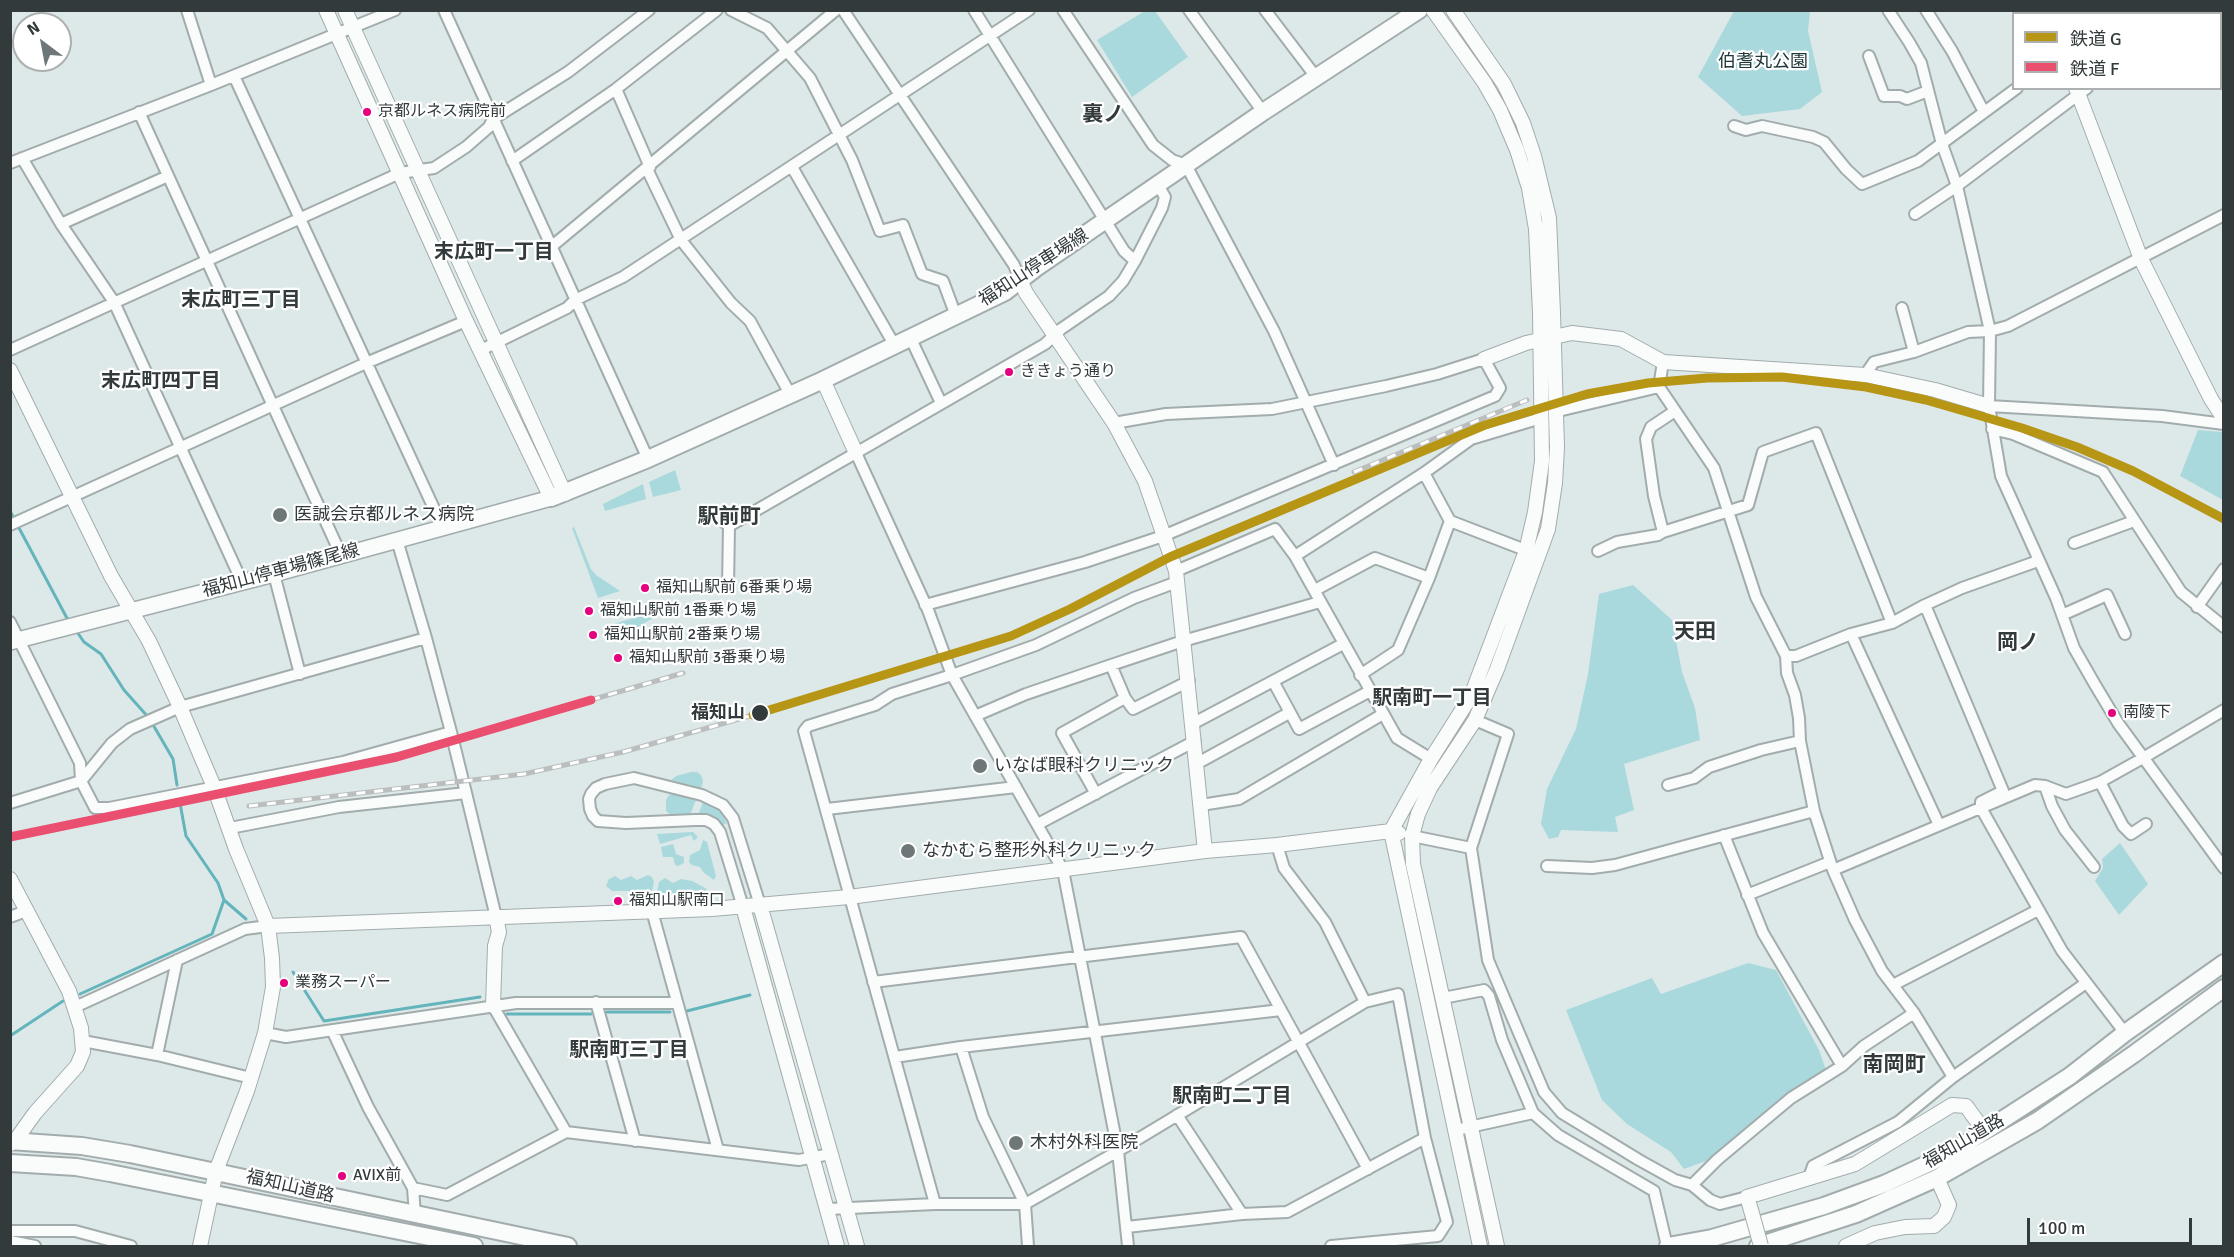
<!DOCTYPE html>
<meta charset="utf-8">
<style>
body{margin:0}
#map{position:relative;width:2234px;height:1257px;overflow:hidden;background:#dde8e9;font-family:Signika,"Noto Sans JP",sans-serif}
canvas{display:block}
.frame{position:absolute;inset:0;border:12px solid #323a3b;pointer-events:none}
.legend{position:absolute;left:2012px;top:12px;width:210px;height:78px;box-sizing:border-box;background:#fff;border:2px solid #adb0b1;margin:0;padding:8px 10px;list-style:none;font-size:18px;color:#323a3b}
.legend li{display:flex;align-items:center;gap:12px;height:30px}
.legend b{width:30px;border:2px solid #adb0b1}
.north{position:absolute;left:12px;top:12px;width:60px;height:60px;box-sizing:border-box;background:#fff;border:2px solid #adb0b1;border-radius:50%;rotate:328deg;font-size:16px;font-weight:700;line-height:24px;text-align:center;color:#323a3b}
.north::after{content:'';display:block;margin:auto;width:21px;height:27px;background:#6e7778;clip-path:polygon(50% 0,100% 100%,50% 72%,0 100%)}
.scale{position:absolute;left:2027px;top:1218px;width:165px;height:27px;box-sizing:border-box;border:3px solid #323a3b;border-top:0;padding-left:8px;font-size:18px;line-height:21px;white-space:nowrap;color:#323a3b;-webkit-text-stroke:4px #fff;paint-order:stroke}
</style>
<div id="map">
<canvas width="2234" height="1257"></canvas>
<div class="frame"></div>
<ul class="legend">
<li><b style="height:8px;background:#b79515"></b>鉄道 G</li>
<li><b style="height:8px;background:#ea4f6f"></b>鉄道 F</li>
</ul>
<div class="north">N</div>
<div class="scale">100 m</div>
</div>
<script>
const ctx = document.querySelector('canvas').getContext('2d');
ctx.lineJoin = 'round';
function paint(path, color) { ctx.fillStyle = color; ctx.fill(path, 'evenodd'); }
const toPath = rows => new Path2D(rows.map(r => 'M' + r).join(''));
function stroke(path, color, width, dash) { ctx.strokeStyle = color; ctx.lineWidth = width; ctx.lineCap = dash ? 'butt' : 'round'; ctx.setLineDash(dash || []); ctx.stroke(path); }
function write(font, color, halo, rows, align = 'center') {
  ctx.font = font + ' Signika,"Noto Sans JP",sans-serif'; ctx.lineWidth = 4.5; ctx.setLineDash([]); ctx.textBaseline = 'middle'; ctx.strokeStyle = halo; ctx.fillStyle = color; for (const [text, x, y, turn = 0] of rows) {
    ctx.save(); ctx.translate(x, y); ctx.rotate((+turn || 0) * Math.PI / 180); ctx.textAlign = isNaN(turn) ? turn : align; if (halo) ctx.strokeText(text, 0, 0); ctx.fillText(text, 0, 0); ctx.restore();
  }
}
paint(toPath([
 [1145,11,1155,11,1188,57,1132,97,1097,40],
 [1734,11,1810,11,1808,31,1822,92,1800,109,1742,116,1698,77],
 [2198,430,2223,432,2223,500,2180,476],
 [675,470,681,490,653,497,649,482],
 [643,484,646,499,605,511,603,504],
 [574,527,591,569,596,575,620,591,598,598,572,528],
 [1633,585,1672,620,1682,672,1695,708,1700,740,1624,764,1634,810,1615,817,1618,832,1561,830,1558,837,1549,839,1541,824,1547,789,1576,729,1588,674,1599,594],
 [650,613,653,618,631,631,623,633,610,630,610,625],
 [691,772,697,772,701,775,703,781,701,788,671,780,676,776],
 [676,793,694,797,696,800,690,815,672,816,666,811,666,800,669,795],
 [703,802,720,811,727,823,723,825,715,819,698,815],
 [693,832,698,837,694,841,691,835,660,844,657,834],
 [703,840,707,842,716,876,714,880,703,872,700,867,692,865,689,862,690,855,700,850],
 [2120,843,2148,884,2119,915,2095,881,2103,868,2102,859],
 [673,844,676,854,684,857,684,863,678,866,675,865,673,857,663,857,661,847],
 [648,875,652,877,654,882,652,891,612,891,606,886,609,879,615,876,621,880,631,876,637,880],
 [665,878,673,883,681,879,692,881,707,889,704,892,667,894,657,892,659,882],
 [1748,963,1776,970,1819,1050,1826,1070,1781,1099,1706,1161,1684,1169,1671,1152,1627,1124,1602,1100,1566,1010,1652,978,1661,994]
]), '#a9d9dc');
stroke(toPath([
 [10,511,69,622],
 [75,629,84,642,101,654,124,690,149,718],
 [152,723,173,759,177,785],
 [224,900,246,919],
 [293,972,324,1021,480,997],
 [80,994,212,934,224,900,218,883,186,836,180,803],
 [687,1011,750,995],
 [607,1012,670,1012],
 [507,1014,591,1014],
 [10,1036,63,1001]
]), '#64b5bb', 3);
const minor = toPath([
 [187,10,211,85],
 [444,10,648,459],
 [731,10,767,28,810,78,852,160,880,231,903,225,922,274,943,281,956,316],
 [843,10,1014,265,1020,280],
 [974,10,1124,251,1135,261],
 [1063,10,1153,145,1172,160,1186,165,1274,331,1334,465],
 [1189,10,1263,112],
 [1265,10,1316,77],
 [1888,10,1909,42,1921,63,1942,144,1957,186,1990,331,1989,406,2001,476,2056,598,2074,648,2094,683,2118,723,2224,868],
 [1926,10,1952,51,1984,112],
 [2119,14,2121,10],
 [2181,14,2185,10],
 [2220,47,2224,45],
 [1869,56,1884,96,1900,96,1907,99,1928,91],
 [234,76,443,528],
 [616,89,650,167],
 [139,112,341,555],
 [1734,126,1746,130,1762,126,1813,137,1824,142,1846,169,1862,184,1918,161,2017,88],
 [22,158,61,224,114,302,242,582],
 [512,161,616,89,717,10],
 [10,163,211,85,395,10],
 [792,167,895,346],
 [647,169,681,240,731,303,750,321,790,394],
 [1915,214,1957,186,2087,88],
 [61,224,168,176],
 [551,247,836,10],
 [1902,308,1914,352],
 [911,339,941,403],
 [10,350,400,173,434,168,466,147,489,127,493,119,568,72,649,10],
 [481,350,567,308,575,300,623,277,1029,10],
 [1663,362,1659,387,1714,468,1756,597,1786,656,1787,673,1795,695,1799,718,1800,741,1814,811,1833,870,1855,920,1882,971,1914,1013,1953,1077],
 [1865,375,1874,362,1914,352,1968,332,1990,331,2008,326,2224,215],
 [1989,406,2162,416,2224,424],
 [1675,411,1651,427,1646,439,1654,496,1663,532,1748,505,1763,452,1816,433,1892,623],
 [1554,412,1659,387],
 [1992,429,2013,434,2103,472,2181,592,2224,627],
 [856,453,928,610,952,675,1063,870,1118,1151,1128,1246],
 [1424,473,1450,521,1533,553],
 [725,523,729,526,1045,344,1061,329,1109,296,1123,281,1135,261,1162,208,1165,197,1158,185],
 [10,525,366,363,466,321],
 [2074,543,2134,521],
 [1598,551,1617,542,1658,535,1663,532],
 [1295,556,1424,473,1471,439,1541,418],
 [1176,571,1275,529,1295,556,1397,738,1431,759],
 [274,574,300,674],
 [728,587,729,526],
 [1315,590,1375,558,1429,578],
 [925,605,1085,562,1163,536,1495,396,1500,388,1484,359,1437,374,1386,386,1272,409,1166,414,1114,423],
 [1925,605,2003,791,1981,802,1981,808,2062,951,2125,1033],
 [2197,607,2224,569],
 [2062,615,2107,595,2125,634],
 [10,622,80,763,81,781,95,808,109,808,343,762,451,732,426,638,397,540],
 [1851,634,1939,825],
 [1786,656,1796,656,1851,634,1892,623,1925,605,1962,588,2038,561],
 [1360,675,1398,650,1429,578,1450,521],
 [1273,681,1299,729,1370,691],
 [1125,698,1133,709,1189,681],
 [975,716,1026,694,1111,665,1183,641,1320,602],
 [1475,720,1508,734,1471,848,1488,960,1544,1092,1562,1113,1639,1160,1675,1180,1692,1185,1710,1200,1720,1204,1747,1197],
 [1192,724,1343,644],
 [451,732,466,793],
 [1196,764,1289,713],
 [2100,782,2123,826,2131,834,2146,824],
 [1668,785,1694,778,1709,767,1761,750,1800,741],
 [2045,786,2052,806,2065,830,2094,867],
 [1096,794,1062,733,1125,698,1111,665],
 [10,803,81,781,112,743,130,729,180,707,426,638],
 [1201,805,1239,799,1383,714],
 [827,809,1016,787],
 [1038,824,1195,741],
 [230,828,339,807,466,793,496,917],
 [1724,835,1763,933,1842,1066],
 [1412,836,1471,848],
 [1277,845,1284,868,1325,922,1365,1002],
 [1547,866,1592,868,1615,865,1814,811],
 [1833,870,2035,785,2045,786,2066,794,2100,782,2143,758,2224,710],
 [1747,895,1830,862],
 [743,907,720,832,714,824,706,820,695,820,626,823,598,821,593,816,590,809,589,799,591,794,596,788,605,784,634,778,702,795,723,805,733,818,760,905],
 [652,911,718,1150],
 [10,917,26,911],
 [873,982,1241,937,1368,1169],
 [1893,985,2038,910],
 [1443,998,1484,990,1489,996,1502,1040,1533,1113],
 [596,1002,635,1141],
 [493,1006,566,1132],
 [75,1007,245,929,268,926],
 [332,1030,368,1107,413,1188,415,1215],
 [265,1033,286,1037,516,1003,676,1003],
 [83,1041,157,1055,251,1078],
 [961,1047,983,1117,1025,1204,1028,1246],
 [157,1055,177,960],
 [895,1057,961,1047,1281,1010],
 [1177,1115,1242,1214],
 [1456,1130,1533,1113,1558,1135,1654,1191,1667,1246],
 [1809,1178,1813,1166,1898,1122,1953,1077,2086,983],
 [1692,1185,1717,1160,1791,1098,1842,1066,1864,1046,1914,1013],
 [413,1188,447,1195,566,1132,799,1160,830,1154],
 [935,1204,804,731,808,726,875,705,892,694,952,675,1036,645,1134,598,1177,582],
 [828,1209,935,1204,1025,1204,1118,1151,1365,1002,1398,994,1425,1138,1447,1222,1438,1236,1331,1246],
 [1127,1227,1242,1214,1287,1212,1425,1138],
 [10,1231,75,1231,131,1246],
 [10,1241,35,1246]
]);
const tertiary = toPath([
 [326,10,466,321,551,498],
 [345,10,565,494],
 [1433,10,1484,82,1500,110,1517,150,1529,188,1536,229,1540,313,1542,461,1535,512,1526,551,1471,696,1431,759,1391,831,1480,1246],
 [1453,10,1504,84,1523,123,1534,156,1549,218,1553,313,1557,447,1555,483,1548,529,1497,669,1475,720,1430,788,1418,814,1412,836,1413,864,1497,1246],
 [2046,10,2047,14],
 [2076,88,2141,259,2211,399,2224,419],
 [1020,280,1026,293,1114,423,1145,481,1176,571,1205,851],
 [1484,359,1526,343,1572,333,1621,339,1663,362,1865,375,1935,390,1989,406],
 [10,370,111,576,149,641,180,707,214,787,236,849,268,926,272,958,273,987,265,1033,247,1091,216,1171,200,1246],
 [823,380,856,453],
 [10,879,69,991,81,1028,83,1052,77,1066,35,1113,15,1141,10,1144],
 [760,905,857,1246],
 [743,907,837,1246],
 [268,926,712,909,849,897,1205,851,1277,845,1391,831,1399,833],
 [493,1006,495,946,499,932,496,917],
 [1749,1203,1747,1197,1855,1164,1952,1105,1966,1106,1985,1132],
 [1846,1246,1875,1233,1905,1227,1934,1226,1944,1217,1949,1205,1937,1178]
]);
const secondary = toPath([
 [10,642,274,574,551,498]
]);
const primary = toPath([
 [551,498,648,459,823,380,1005,292,1036,268,1263,112,1419,10]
]);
const trunk = toPath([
 [10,1141,82,1146,130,1154,568,1246],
 [10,1163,76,1167,110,1173,474,1246],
 [1668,1246,1712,1238,1824,1206,1884,1184,1951,1153,2070,1076,2125,1033,2224,963],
 [1758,1246,1856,1214,1937,1178,2037,1121,2134,1054,2224,988]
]);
stroke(minor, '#a3acac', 14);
stroke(tertiary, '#a3acac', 16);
stroke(secondary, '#a3acac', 18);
stroke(primary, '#a3acac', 20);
stroke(trunk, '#a3acac', 20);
stroke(minor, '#fafcfc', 10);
stroke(tertiary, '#fafcfc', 14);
stroke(secondary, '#fafcfc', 15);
stroke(primary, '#fafcfc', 16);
stroke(trunk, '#fafcfc', 16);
const rail = toPath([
 [1354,472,1527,400],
 [591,700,683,673],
 [249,806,524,774,623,752,753,715]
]);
stroke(rail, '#bbbebe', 5);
stroke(rail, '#fff', 3, [9]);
const tertiaryBridge = toPath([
 [1749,1203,1761,1246]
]);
stroke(tertiaryBridge, '#a3acac', 16, []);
stroke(tertiaryBridge, '#fafcfc', 14);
stroke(toPath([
 [753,715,1011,636,1070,609,1170,557,1485,425,1587,394,1648,383,1707,378,1782,377,1866,387,1926,400,2022,428,2077,447,2133,471,2224,519]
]), '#b79515', 9);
stroke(toPath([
 [10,837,397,757,591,700]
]), '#ea4f6f', 9);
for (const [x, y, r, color] of [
 [367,112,5,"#e5007d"],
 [1009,372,5,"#e5007d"],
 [280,515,8,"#6e7778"],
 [645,588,5,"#e5007d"],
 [589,611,5,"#e5007d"],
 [593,635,5,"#e5007d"],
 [618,658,5,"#e5007d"],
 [760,713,9,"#323a3b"],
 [2112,713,5,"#e5007d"],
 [980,766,8,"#6e7778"],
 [908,851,8,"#6e7778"],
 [618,901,5,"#e5007d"],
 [284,983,5,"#e5007d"],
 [1016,1143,8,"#6e7778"],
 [342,1176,5,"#e5007d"]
]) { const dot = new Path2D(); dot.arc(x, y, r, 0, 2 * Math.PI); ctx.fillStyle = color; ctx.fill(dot); stroke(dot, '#fff', 2); }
write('16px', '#323a3b', '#fff', [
 ["京都ルネス病院前",378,112],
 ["ききょう通り",1020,372],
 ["福知山駅前 6番乗り場",656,588],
 ["福知山駅前 1番乗り場",600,611],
 ["福知山駅前 2番乗り場",604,635],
 ["福知山駅前 3番乗り場",629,658],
 ["南陵下",2123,713],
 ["福知山駅南口",629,901],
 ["業務スーパー",295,983],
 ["AVIX前",353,1176]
], 'left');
write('18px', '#20383a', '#fff', [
 ["伯耆丸公園",1763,62]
]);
write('18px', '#323a3b', '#fff', [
 ["福知山停車場線",1034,268,-33],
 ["福知山停車場篠尾線",281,571,-15],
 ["福知山道路",1964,1142,-30],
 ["福知山道路",290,1187,13]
]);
write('18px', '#323a3b', '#fff', [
 ["医誠会京都ルネス病院",294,515],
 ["いなば眼科クリニック",994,766],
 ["なかむら整形外科クリニック",922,851],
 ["木村外科医院",1030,1143]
], 'left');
write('bold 18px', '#323a3b', '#fff', [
 ["福知山",745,713]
], 'right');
write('bold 20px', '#323a3b', '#fff', [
 ["末広町一丁目",494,253],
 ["末広町三丁目",241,301],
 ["末広町四丁目",161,382],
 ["駅南町一丁目",1432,699],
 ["駅南町三丁目",629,1051],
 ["駅南町二丁目",1232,1097]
]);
write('bold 21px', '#323a3b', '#fff', [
 ["裏ノ",1103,115],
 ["駅前町",729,517],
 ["天田",1695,632],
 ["岡ノ",2018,643],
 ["南岡町",1894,1065]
]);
</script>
